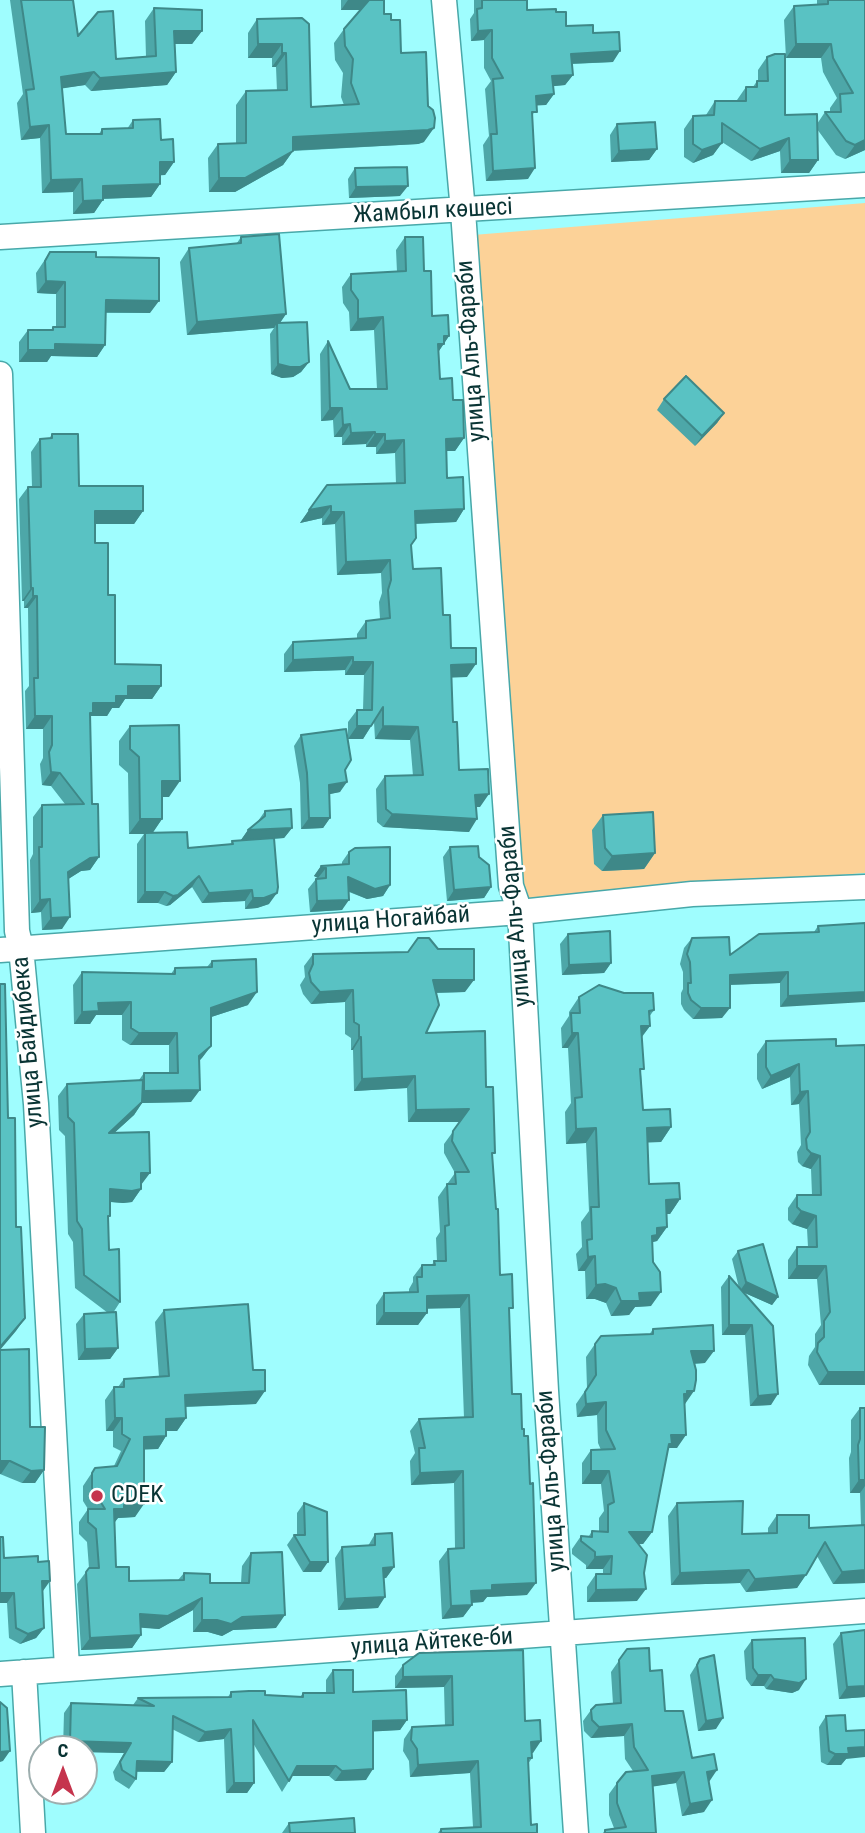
<!DOCTYPE html>
<meta charset="utf-8">
<style>
body{margin:0}
#map{position:relative;width:865px;height:1833px;overflow:hidden;background:#9ffdfe;font-family:"Roboto Condensed",sans-serif}
canvas{display:block}
.north{position:absolute;left:28px;top:1735px;width:70px;height:70px;box-sizing:border-box;background:#fff;border:2px solid #9daeae;border-radius:50%;rotate:0deg;font-size:19px;font-weight:700;line-height:28px;text-align:center;color:#093434}
.north::after{content:'';display:block;margin:auto;width:24px;height:32px;background:#c5344d;clip-path:polygon(50% 0,100% 100%,50% 72%,0 100%)}
</style>
<div id="map">
<canvas width="865" height="1833"></canvas>
<div class="north">С</div>
</div>
<script>
const ctx = document.querySelector('canvas').getContext('2d');
ctx.lineJoin = 'round';
function paint(path, color) { ctx.fillStyle = color; ctx.fill(path, 'evenodd'); }
const toPath = rows => new Path2D(rows.map(r => 'M' + r).join(''));
function stroke(path, color, width, dash) { ctx.strokeStyle = color; ctx.lineWidth = width; ctx.lineCap = dash ? 'butt' : 'round'; ctx.setLineDash(dash || []); ctx.stroke(path); }
function write(font, color, halo, rows, align = 'center') {
  ctx.font = font + ' "Roboto Condensed",sans-serif'; ctx.lineWidth = 5; ctx.setLineDash([]); ctx.textBaseline = 'middle'; ctx.strokeStyle = halo; ctx.fillStyle = color; for (const [text, x, y, turn = 0] of rows) {
    ctx.save(); ctx.translate(x, y); ctx.rotate((+turn || 0) * Math.PI / 180); ctx.textAlign = isNaN(turn) ? turn : align; if (halo) ctx.strokeText(text, 0, 0); ctx.fillText(text, 0, 0); ctx.restore();
  }
}
paint(toPath([
 [865,203,865,873,522,900,473,235]
]), '#fcd298');
const minor = toPath([
 [444,0,463,211,511,886,520,912,546,1391,576,1833],
 [0,237,865,185],
 [0,374,17,931,21,948,36,1104,67,1668],
 [0,950,520,912,692,894,865,887],
 [24,1672,33,1833],
 [0,1674,865,1611]
]);
stroke(minor, '#48a8a9', 27);
stroke(minor, '#fff', 24);
paint(toPath([
 [10,0,73,0,78,36,116,59,146,57,145,21,154,8,202,31,192,44,175,44,176,72,167,85,91,91,85,85,62,88,66,134,99,134,102,129,127,129,133,120,161,140,174,162,165,175,160,175,160,184,151,197,103,199,94,213,73,214,73,192,42,193,40,138,21,140,17,103,23,94],
 [341,0,384,0,384,14,391,20,401,53,424,142,418,144,293,151,283,165,235,192,209,192,208,158,218,144,236,144,236,105,246,91,277,91,276,67,272,67,272,58,248,58,248,33,257,19,302,18,311,107,344,105,341,97,343,73,335,60,334,43,344,29,361,10,341,10],
 [474,0,527,0,527,10,556,12,566,26,593,33,613,62,572,64,573,75,565,85,553,86,554,94,546,105,536,105,532,118,528,179,486,181,483,145,489,136,485,89,491,81,484,68,484,40,471,41,470,19,474,13],
 [817,0,865,0,865,150,845,159,836,155,817,129,818,160,809,173,781,173,780,151,751,161,722,142,713,155,693,163,684,157,684,129,693,116,706,115,715,101,737,101,737,100,746,87,753,87,757,81,758,81,758,70,767,57,785,115,817,124,825,112,830,112,830,108,837,98,823,72,821,58,786,58,784,20,794,6,817,5],
 [617,124,657,149,649,160,611,162,610,135],
 [355,168,400,196,349,198,348,179],
 [241,237,286,314,280,323,309,362,301,372,293,377,282,378,271,374,270,334,274,328,187,335,180,262,189,248,237,243],
 [405,237,424,271,432,316,449,336,438,352,440,379,453,400,464,438,455,451,446,451,447,478,464,509,456,522,416,524,411,545,413,569,443,615,451,648,467,677,451,677,453,722,459,770,480,807,476,807,469,832,383,827,377,822,376,789,385,776,413,776,410,740,375,739,374,722,363,739,348,739,348,722,357,710,363,710,364,675,345,675,345,670,284,672,284,654,293,642,357,638,357,634,366,621,380,619,379,602,382,593,381,573,337,575,335,524,322,525,322,518,300,523,327,485,396,484,395,453,376,454,376,447,366,447,366,444,342,445,342,437,334,437,333,420,321,421,320,354,328,341,350,389,377,389,374,330,350,331,349,312,343,303,342,287,351,274,397,272,396,250],
 [50,252,96,257,150,313,106,313,105,345,97,357,51,356,47,362,19,362,19,342,28,330,51,330,53,327,56,327,56,294,37,293,36,273],
 [664,399,724,413,717,423,695,446,657,410],
 [52,434,79,486,143,511,134,524,95,524,95,543,108,595,115,664,161,686,152,699,125,699,119,708,112,708,107,716,91,716,90,717,92,804,99,857,90,870,81,871,68,879,62,929,42,930,41,912,31,913,30,860,33,854,33,817,42,805,65,804,51,786,42,785,40,764,43,758,43,729,26,729,25,691,29,686,28,608,24,608,24,601,22,601,19,499,28,487,32,487,31,452,40,439,49,439],
 [130,726,169,797,162,797,162,819,152,833,188,848,230,845,232,841,241,840,248,830,258,821,265,811,292,828,284,838,274,839,269,904,257,908,245,909,245,901,202,903,192,887,170,905,166,906,158,903,137,903,137,844,144,834,129,834,128,773,119,765,119,741],
 [301,735,345,770,340,792,329,794,330,818,323,828,301,829,300,783,294,746],
 [603,815,655,853,644,869,602,871,594,864,592,830],
 [450,847,479,857,491,887,484,898,447,901,443,857],
 [349,852,390,885,383,896,367,899,349,892,342,910,310,912,308,889,316,879,318,878,314,876,321,866,342,865,342,862],
 [865,923,780,1007,780,983,730,985,722,1018,693,1019,684,1010,681,1004,681,993,683,989,683,972,680,964,684,948,692,938,730,955,814,932,818,926],
 [568,934,611,963,604,973,562,975,560,944],
 [313,954,465,992,436,993,426,1033,486,1087,500,1275,509,1313,512,1394,527,1595,487,1597,483,1602,472,1603,472,1605,463,1617,442,1619,439,1561,448,1549,455,1548,454,1483,411,1485,410,1461,415,1453,410,1431,419,1419,464,1418,460,1308,427,1308,418,1325,376,1325,376,1305,384,1293,409,1292,409,1289,413,1282,413,1277,422,1265,432,1265,434,1261,437,1261,436,1238,440,1232,438,1197,455,1173,444,1153,444,1144,460,1122,408,1122,407,1088,354,1091,353,1050,351,1050,351,1038,345,1034,345,1002,311,1004,303,994,300,985,305,977,304,966],
 [212,961,248,1005,211,1017,211,1046,199,1061,191,1102,142,1103,134,1115,114,1133,141,1185,141,1189,132,1202,123,1203,110,1202,108,1219,109,1250,120,1302,113,1313,118,1348,110,1359,78,1360,76,1324,84,1314,108,1313,75,1288,73,1242,68,1234,65,1136,59,1130,58,1096,67,1084,139,1080,144,1073,169,1073,169,1045,130,1045,122,1040,122,1015,96,1015,90,1024,74,1024,73,985,82,972,171,974,175,968,207,967],
 [579,997,654,1010,649,1017,650,1026,642,1037,641,1074,643,1110,671,1127,661,1142,647,1142,649,1184,680,1199,670,1214,667,1214,667,1227,657,1241,652,1242,651,1306,635,1307,629,1315,611,1316,606,1303,595,1299,586,1299,585,1271,578,1271,576,1254,582,1247,581,1222,589,1211,586,1143,566,1144,565,1112,571,1103,568,1048,562,1048,561,1028,569,1016,569,1012],
 [836,1039,865,1385,819,1385,808,1365,809,1356,815,1347,815,1334,821,1325,817,1279,788,1279,788,1260,797,1247,808,1247,807,1229,792,1224,788,1220,788,1208,797,1195,812,1195,811,1169,802,1166,798,1162,797,1152,801,1145,799,1104,791,1105,790,1077,762,1089,757,1079,757,1054,766,1041],
 [738,1251,778,1297,772,1305,743,1292,773,1326,771,1405,750,1406,745,1335,722,1335,721,1287,729,1276,739,1288,732,1259],
 [164,1310,253,1370,256,1404,186,1407,186,1418,177,1431,166,1431,166,1436,158,1449,144,1449,135,1517,118,1518,114,1522,116,1567,129,1581,178,1580,184,1573,210,1583,241,1583,242,1566,251,1553,276,1628,233,1630,222,1636,208,1632,193,1632,193,1610,159,1629,141,1627,141,1635,132,1648,81,1650,77,1584,89,1568,87,1542,79,1534,79,1522,88,1509,83,1501,83,1486,95,1468,114,1466,121,1451,113,1447,113,1431,106,1431,105,1400,114,1387,118,1387,124,1379,159,1377,155,1322],
 [653,1329,705,1363,694,1364,685,1404,677,1448,669,1448,668,1450,652,1532,643,1544,639,1544,637,1601,587,1602,587,1587,596,1574,603,1574,603,1569,586,1569,586,1565,572,1554,572,1549,581,1536,589,1536,592,1531,599,1532,599,1518,604,1511,601,1484,582,1484,582,1463,591,1450,601,1450,598,1443,597,1415,577,1417,576,1404,587,1388,586,1357,595,1344,649,1335],
 [0,1350,30,1427,44,1470,35,1483,22,1483,0,1474],
 [860,1408,865,1408,865,1583,833,1584,817,1556,797,1588,746,1592,740,1583,671,1585,668,1516,677,1503,742,1534,768,1533,768,1528,777,1515,809,1528,861,1525,860,1493,850,1493,849,1458,851,1452,851,1420],
 [304,1503,321,1572,303,1572,287,1545,294,1535,297,1535,297,1513],
 [375,1534,394,1567,386,1578,384,1578,378,1608,338,1610,335,1558,342,1547,368,1546],
 [4,1558,43,1591,44,1628,36,1638,20,1644,9,1638,7,1603,0,1603],
 [865,1630,865,1697,839,1699,833,1644,841,1633],
 [752,1640,799,1690,792,1693,766,1689,764,1686,751,1686,746,1679,744,1651],
 [627,1649,650,1671,665,1711,692,1758,709,1782,704,1812,682,1816,676,1783,653,1786,656,1833,603,1833,605,1830,614,1828,609,1815,609,1794,617,1783,633,1771,625,1759,624,1736,591,1738,584,1731,583,1721,591,1710,613,1704,611,1672],
 [419,1653,525,1721,533,1753,532,1753,532,1758,528,1764,531,1825,537,1833,438,1833,441,1829,473,1827,470,1773,410,1777,409,1761,403,1751,404,1739,412,1727,445,1726,444,1687,395,1688,395,1676,403,1665],
 [700,1659,716,1729,698,1731,690,1675],
 [333,1670,353,1692,407,1720,400,1730,373,1731,366,1780,335,1781,329,1776,292,1776,282,1792,253,1743,254,1783,247,1793,226,1793,224,1739,198,1742,172,1729,172,1762,164,1772,137,1772,136,1779,129,1789,115,1780,113,1772,124,1753,84,1752,84,1749,63,1749,64,1713,71,1703,133,1705,138,1698,228,1697,231,1692,300,1697,303,1693,326,1693,326,1680],
 [826,1716,846,1731,846,1759,841,1765,827,1765,821,1762,819,1727],
 [289,1823,355,1833,282,1833]
]), '#4da7a8');
paint(toPath([
 [348,0,370,0,363,10,341,10],
 [492,30,484,40,471,41,478,31],
 [174,31,202,31,192,44,165,44],
 [258,44,282,44,272,58,248,58],
 [796,44,831,44,821,58,786,58],
 [620,51,613,62,564,64,571,54],
 [282,53,286,53,276,67,272,67],
 [94,72,85,85,52,90,61,77],
 [176,72,167,85,91,91,100,78],
 [573,75,565,85,545,87,552,76],
 [554,94,546,105,528,106,536,96],
 [49,125,40,138,21,140,30,127],
 [434,128,424,142,418,144,283,151,293,137],
 [789,138,780,151,751,161,760,149],
 [865,140,865,150,845,159,855,145],
 [722,143,713,155,693,163,702,150],
 [657,149,649,160,611,162,619,151],
 [293,151,283,165,235,192,209,192,219,178],
 [790,160,818,160,809,173,781,173],
 [160,162,174,162,165,175,151,176],
 [535,168,528,179,486,181,493,171],
 [82,179,73,192,42,193,51,180],
 [160,184,151,197,94,199,103,186],
 [408,186,400,196,349,198,356,187],
 [103,200,94,213,73,214,83,201],
 [46,281,65,282,56,294,37,293],
 [106,300,159,301,150,313,98,312],
 [286,314,277,327,277,323,274,328,187,335,197,322],
 [383,317,374,330,350,331,358,319],
 [444,336,449,336,435,357,429,357],
 [55,344,105,345,97,357,51,356,47,362,19,362,28,350],
 [309,362,301,372,293,377,282,378,271,374,278,364],
 [330,408,342,408,333,420,321,421],
 [724,413,717,423,695,446,702,436],
 [350,424,342,437,334,437,343,425],
 [375,432,366,444,342,445,351,433],
 [375,434,385,434,376,447,366,447],
 [464,438,455,451,437,451,446,439],
 [404,440,395,453,376,454,385,441],
 [331,506,322,518,300,523,309,510],
 [464,509,456,522,407,524,415,511],
 [95,511,143,511,134,524,87,524],
 [331,512,344,512,335,524,322,525],
 [390,560,381,573,337,575,346,562],
 [31,588,33,588,24,601,22,601],
 [33,596,37,596,28,608,24,608],
 [353,657,345,670,284,672,293,660],
 [353,662,373,662,364,675,345,675],
 [476,664,467,677,442,678,451,665],
 [128,686,161,686,152,699,125,699,119,708,112,708,107,716,91,716,84,726,93,703,116,696],
 [35,716,52,716,43,729,26,729],
 [357,726,371,726,363,739,348,739],
 [383,726,418,727,410,740,375,739],
 [51,772,60,773,51,786,42,785],
 [162,781,180,781,169,797,151,797],
 [347,782,340,792,321,796,329,785],
 [489,794,480,807,467,807,475,795],
 [392,814,477,819,469,832,383,827],
 [309,818,330,818,323,828,301,829],
 [140,819,162,819,152,834,129,834],
 [292,828,284,838,241,840,248,830],
 [655,853,644,869,602,871,612,856],
 [99,857,90,870,81,871,59,885,68,872,90,858],
 [321,866,326,868,318,878,314,876],
 [199,876,192,887,170,905,166,906,173,896],
 [348,877,390,885,383,896,367,899,341,888],
 [491,887,484,898,447,901,454,890],
 [252,890,245,901,202,903,209,893],
 [145,892,165,892,158,903,137,903],
 [277,893,269,904,257,908,245,909,253,898],
 [50,899,41,912,31,913,40,900],
 [349,900,342,910,310,912,317,901],
 [70,917,62,929,42,930,51,918],
 [611,963,604,973,562,975,569,965],
 [788,972,780,983,723,985,730,975],
 [433,980,474,980,465,992,424,993],
 [353,990,345,1002,311,1004,320,992],
 [257,992,248,1005,202,1020,211,1008],
 [865,992,865,1002,780,1007,788,996],
 [131,1002,122,1015,96,1015,90,1024,74,1024,82,1012,98,1003],
 [701,1008,730,1008,722,1018,693,1019],
 [641,1026,650,1026,639,1040],
 [139,1033,177,1033,169,1045,130,1045],
 [572,1033,578,1033,568,1048,562,1048],
 [359,1037,361,1037,353,1050,351,1050],
 [211,1046,202,1058,191,1069,199,1056],
 [799,1064,790,1077,762,1089,771,1076],
 [415,1076,407,1088,354,1091,362,1079],
 [200,1090,191,1102,142,1103,134,1115,100,1146,109,1133,135,1103,144,1091],
 [808,1091,799,1104,791,1105,800,1092],
 [469,1109,460,1122,408,1122,416,1110],
 [671,1127,661,1142,637,1143,647,1128],
 [596,1128,586,1143,566,1144,576,1129],
 [811,1153,820,1156,811,1169,802,1166],
 [141,1173,150,1173,141,1185],
 [110,1189,141,1189,132,1202,123,1203,101,1201],
 [680,1199,670,1214,656,1214,666,1200],
 [801,1211,816,1216,807,1229,792,1224],
 [667,1227,657,1241,653,1242,647,1250,642,1250,657,1228],
 [595,1256,585,1271,578,1271,588,1257],
 [797,1266,826,1266,817,1279,788,1279],
 [746,1282,778,1297,772,1305,740,1291],
 [605,1284,616,1288,606,1303,595,1299,586,1299,596,1285],
 [661,1292,651,1306,635,1307,629,1315,611,1316,621,1301,639,1293],
 [469,1295,460,1308,418,1309,427,1296],
 [384,1313,427,1313,418,1325,376,1325],
 [25,1318,16,1331,0,1350,0,1347],
 [729,1325,752,1325,745,1335,722,1335],
 [118,1348,110,1359,78,1360,85,1349],
 [691,1351,714,1351,705,1363,682,1364],
 [828,1372,865,1372,865,1385,819,1385],
 [265,1391,256,1404,176,1407,185,1395],
 [687,1391,694,1391,685,1404,675,1407],
 [778,1394,771,1405,750,1406,758,1396],
 [606,1402,597,1415,577,1417,586,1404],
 [115,1418,122,1418,113,1431,106,1431],
 [186,1418,177,1431,157,1431,166,1419],
 [671,1435,686,1435,677,1448,669,1448,663,1457],
 [166,1436,158,1449,135,1450,144,1437],
 [0,1461,10,1461,1,1474,0,1474],
 [44,1470,35,1483,22,1483,31,1471],
 [463,1471,454,1483,411,1485,420,1473],
 [591,1471,609,1471,601,1484,582,1484],
 [859,1480,865,1480,865,1486,860,1493,850,1493],
 [144,1504,135,1517,118,1518,115,1522,105,1522,114,1509,124,1505],
 [629,1532,652,1532,643,1544,621,1545],
 [612,1556,603,1569,586,1569,595,1557],
 [310,1562,328,1562,321,1572,303,1572],
 [394,1567,386,1578,376,1579,383,1568],
 [749,1570,740,1583,671,1585,680,1573],
 [865,1570,865,1583,833,1584,842,1572],
 [806,1575,797,1588,746,1592,755,1579],
 [42,1581,50,1581,43,1591,34,1591],
 [536,1583,527,1595,487,1597,483,1602,462,1603,471,1591,492,1585],
 [646,1589,637,1601,587,1602,596,1590],
 [0,1593,14,1593,7,1603,0,1603],
 [385,1597,378,1608,338,1610,345,1599],
 [202,1598,193,1610,159,1629,131,1627,140,1614],
 [472,1605,463,1617,442,1619,451,1606],
 [285,1615,276,1628,233,1630,222,1636,208,1632,193,1632,202,1620],
 [44,1628,36,1638,20,1644,28,1634],
 [141,1635,132,1648,81,1650,90,1638],
 [758,1675,771,1675,764,1686,751,1686],
 [452,1676,444,1687,395,1688,403,1677],
 [774,1679,806,1679,799,1690,792,1693,766,1689],
 [865,1686,865,1697,839,1699,847,1687],
 [723,1718,716,1729,698,1731,706,1721],
 [407,1720,400,1730,366,1732,373,1721],
 [632,1724,624,1736,591,1738,599,1727],
 [231,1729,224,1739,198,1742,205,1732],
 [70,1741,131,1743,124,1753,84,1752,84,1749,64,1749],
 [541,1741,533,1753,523,1753,531,1742],
 [865,1747,865,1757,846,1759,841,1765,827,1765,835,1754,848,1748],
 [10,1751,3,1761,0,1762,0,1752],
 [137,1761,172,1762,164,1772,130,1771],
 [478,1761,470,1773,410,1777,418,1765],
 [297,1766,336,1766,329,1776,290,1776],
 [373,1769,366,1780,335,1781,342,1771],
 [717,1770,709,1782,707,1772],
 [684,1772,676,1783,644,1788,652,1776],
 [234,1783,254,1783,247,1793,226,1793],
 [712,1800,704,1812,682,1816,690,1804]
]), '#3e8888');
const building = toPath([
 [21,0,73,0,78,36,98,12,113,11,116,59,156,56,154,8,202,10,202,31,174,31,176,72,100,78,94,72,61,77,66,134,102,134,102,129,133,128,133,120,160,119,161,140,173,139,174,162,160,162,160,184,103,186,103,200,83,201,82,179,51,180,49,125,30,127,26,90,34,89,21,0],
 [369,0,384,0,384,14,391,14,391,20,400,20,401,53,426,52,428,106,433,110,435,118,434,128,428,130,293,137,293,151,245,178,219,178,218,144,246,143,246,91,287,90,286,53,282,53,282,44,258,44,257,19,302,18,309,24,311,107,359,104,351,83,353,59,345,46,344,29,369,0],
 [482,0,527,0,527,10,556,9,556,12,566,12,566,26,593,25,593,33,619,32,620,51,571,54,573,75,552,76,554,94,536,96,537,112,532,112,535,168,493,171,491,134,497,134,493,79,503,78,492,58,492,30,478,31,477,9,482,8,482,0],
 [828,0,865,0,865,140,855,145,846,141,825,112,841,112,840,94,853,93,833,58,831,44,796,44,794,6,828,4,828,0],
 [775,54,785,54,785,115,817,114,818,160,790,160,789,138,760,149,722,123,722,143,702,150,693,144,693,116,714,115,715,101,746,101,746,87,757,87,757,81,768,81,767,57,775,54],
 [655,122,657,149,619,151,617,124,655,122],
 [407,167,408,186,356,187,355,168,407,167],
 [279,234,286,314,197,322,189,248,241,243,241,237,279,234],
 [405,237,423,237,424,271,431,271,432,316,448,315,449,336,444,336,444,344,438,344,440,379,452,378,453,400,463,400,464,438,446,439,447,478,463,477,464,509,415,511,416,538,411,545,413,569,441,568,443,615,450,615,451,648,476,648,476,664,451,665,453,722,457,722,459,770,488,769,489,794,475,795,477,819,392,814,386,809,385,776,423,775,418,727,383,726,383,707,371,726,357,726,357,710,372,710,373,662,353,662,353,657,293,660,293,642,366,638,366,621,390,618,388,590,391,580,390,560,346,562,344,512,331,512,331,506,309,510,327,485,405,483,404,440,385,441,385,434,375,434,375,432,351,433,350,424,343,425,342,408,330,408,328,341,350,389,387,389,383,317,358,319,358,300,351,290,351,274,406,271,405,237],
 [50,252,96,252,96,257,159,258,159,301,106,300,105,345,55,344,55,350,28,350,28,330,53,330,53,327,65,327,65,282,46,281,45,261,50,252],
 [307,322,309,362,300,367,290,367,278,364,277,323,307,322],
 [686,376,724,413,702,436,664,399,686,376],
 [52,434,78,434,79,486,143,486,143,511,95,511,95,543,108,543,108,595,115,595,115,664,161,665,161,686,128,686,128,696,116,696,116,703,93,703,93,713,90,713,92,804,98,804,99,857,90,858,68,872,70,917,51,918,50,899,40,900,39,847,42,847,42,805,84,804,60,773,51,772,49,752,52,745,52,716,35,716,34,678,38,678,37,596,33,596,33,588,31,588,28,487,41,487,40,439,52,438,52,434],
 [179,725,180,781,162,781,162,819,140,819,139,757,130,749,130,726,179,725],
 [346,729,351,760,345,770,347,782,329,785,330,818,309,818,307,773,301,735,346,729],
 [291,809,292,828,248,830,265,816,265,811,291,809],
 [653,812,655,853,612,856,605,848,603,815,653,812],
 [187,832,188,848,233,844,232,841,274,838,278,887,277,893,264,898,253,898,252,890,209,893,199,876,178,895,173,896,165,892,145,892,145,833,187,832],
 [478,846,479,857,489,865,491,887,454,890,450,847,478,846],
 [390,847,390,885,375,889,348,877,349,900,317,901,316,879,326,878,326,868,321,866,349,864,349,852,355,848,390,847],
 [865,923,865,992,788,996,788,972,730,975,730,1008,701,1008,691,1000,688,993,688,983,691,983,690,962,687,954,692,938,729,937,730,955,759,934,819,932,818,926,865,923],
 [610,931,611,963,569,965,568,934,610,931],
 [418,938,429,938,438,949,474,949,474,980,433,980,439,1005,426,1033,485,1031,486,1087,493,1087,495,1153,492,1153,496,1209,498,1209,500,1275,512,1274,513,1308,509,1308,512,1394,521,1394,522,1429,524,1429,524,1436,528,1436,530,1484,533,1483,536,1583,492,1585,492,1590,471,1591,472,1605,451,1606,448,1549,464,1548,463,1471,420,1473,419,1448,425,1448,419,1419,473,1417,469,1295,427,1296,427,1313,384,1313,384,1293,418,1292,417,1277,422,1277,422,1265,435,1265,434,1261,446,1261,445,1226,449,1225,447,1184,456,1184,455,1172,469,1172,452,1141,453,1131,469,1109,416,1110,415,1076,362,1079,361,1037,359,1037,359,1025,354,1022,353,990,320,992,311,982,309,973,313,964,313,954,408,952,418,938],
 [256,959,257,992,211,1008,211,1046,199,1056,200,1090,144,1091,144,1073,178,1073,177,1033,139,1033,131,1028,131,1002,98,1003,99,1011,82,1012,82,972,175,974,175,968,212,967,212,961,256,959],
 [0,984,5,984,8,1118,15,1118,16,1227,21,1227,25,1318,0,1347,0,984],
 [599,985,624,993,653,993,654,1010,649,1011,650,1026,641,1026,644,1069,640,1069,643,1110,670,1109,671,1127,647,1128,649,1184,679,1183,680,1199,666,1200,667,1227,657,1228,657,1235,652,1236,653,1262,660,1272,661,1292,639,1293,640,1301,621,1301,616,1288,605,1284,596,1285,595,1256,588,1257,587,1240,592,1239,591,1207,599,1207,596,1128,576,1129,575,1098,582,1097,578,1033,572,1033,571,1013,580,1013,579,997,599,985],
 [836,1039,836,1046,865,1045,865,1372,828,1372,817,1352,818,1343,824,1337,824,1321,830,1312,826,1266,797,1266,797,1247,817,1247,816,1216,801,1211,797,1207,797,1195,821,1195,820,1156,811,1153,807,1149,806,1139,810,1132,808,1091,800,1092,799,1064,771,1076,766,1067,766,1041,836,1039],
 [143,1080,142,1102,109,1133,149,1132,150,1173,141,1173,141,1189,132,1191,110,1189,110,1216,108,1216,109,1250,119,1249,120,1302,84,1275,82,1229,77,1221,74,1123,68,1117,67,1084,143,1080],
 [763,1244,778,1297,746,1282,738,1251,763,1244],
 [729,1276,773,1326,778,1394,758,1396,752,1325,729,1325,729,1276],
 [248,1304,253,1370,265,1370,265,1391,185,1395,186,1418,166,1419,166,1436,144,1437,144,1504,124,1505,124,1509,114,1509,116,1567,129,1567,129,1581,184,1580,184,1573,210,1574,210,1583,249,1583,251,1553,282,1552,285,1615,242,1617,231,1624,217,1620,202,1620,202,1598,168,1616,140,1614,141,1635,90,1638,86,1572,89,1568,99,1568,96,1529,88,1522,88,1509,105,1509,92,1488,92,1473,95,1468,117,1466,130,1439,122,1434,122,1418,115,1418,114,1387,124,1387,124,1379,169,1376,164,1310,248,1304],
 [116,1312,118,1348,85,1349,84,1314,116,1312],
 [713,1325,714,1351,691,1351,696,1370,696,1380,694,1391,687,1391,687,1394,684,1394,686,1435,671,1435,672,1444,669,1444,652,1532,629,1532,647,1555,644,1573,646,1589,596,1590,596,1574,611,1574,612,1556,595,1557,595,1552,581,1541,581,1536,592,1537,592,1531,608,1532,608,1505,614,1502,609,1471,591,1471,591,1450,615,1449,606,1430,606,1402,586,1404,585,1392,596,1375,595,1344,601,1336,653,1334,653,1329,713,1325],
 [29,1349,30,1427,45,1427,44,1470,31,1471,10,1461,0,1461,0,1350,29,1349],
 [860,1408,865,1408,865,1480,859,1480,858,1445,860,1439,860,1408],
 [743,1501,742,1534,777,1533,777,1515,809,1515,809,1528,865,1525,865,1570,842,1572,825,1542,806,1575,755,1579,749,1570,680,1573,677,1503,743,1501],
 [304,1503,327,1512,328,1562,310,1562,294,1535,305,1535,304,1503],
 [392,1533,394,1567,383,1568,385,1597,345,1599,342,1547,375,1545,375,1534,392,1533],
 [0,1537,3,1537,4,1558,38,1556,38,1562,49,1561,50,1581,42,1581,44,1628,28,1634,16,1628,14,1593,0,1593,0,1537],
 [865,1630,865,1686,847,1687,841,1633,865,1630],
 [805,1638,806,1679,799,1683,774,1679,771,1675,758,1675,753,1668,752,1640,805,1638],
 [649,1648,650,1671,662,1670,665,1711,683,1711,692,1758,714,1754,717,1770,707,1772,712,1800,690,1804,684,1772,652,1776,656,1833,605,1833,605,1830,626,1827,617,1803,617,1783,626,1772,648,1770,634,1747,632,1724,599,1727,592,1720,591,1710,596,1705,621,1703,619,1660,627,1649,649,1648],
 [523,1650,525,1721,540,1720,541,1741,531,1742,532,1758,528,1758,531,1825,537,1824,537,1833,441,1833,441,1829,481,1827,478,1761,418,1765,417,1749,411,1740,412,1727,453,1725,452,1676,403,1677,403,1665,419,1653,523,1650],
 [714,1655,723,1718,706,1721,697,1665,700,1659,714,1655],
 [333,1670,353,1670,353,1692,406,1690,407,1720,373,1721,373,1769,342,1771,336,1766,297,1766,289,1781,253,1720,254,1783,234,1783,231,1729,205,1732,173,1716,172,1762,137,1761,136,1779,122,1770,120,1762,131,1743,70,1741,71,1703,154,1706,138,1698,231,1697,231,1692,249,1691,265,1691,265,1695,303,1697,303,1693,334,1693,333,1670],
 [0,1702,7,1708,10,1751,0,1752,0,1702],
 [845,1715,846,1731,865,1730,865,1747,848,1748,849,1754,835,1754,829,1751,826,1716,845,1715],
 [354,1818,355,1833,290,1833,289,1823,354,1818]
]);
paint(building, '#59c2c3');
stroke(building, '#3e8888', 2);
for (const [x, y, r, color] of [
 [97,1496,7,"#c5344d"]
]) { const dot = new Path2D(); dot.arc(x, y, r, 0, 2 * Math.PI); ctx.fillStyle = color; ctx.fill(dot); stroke(dot, '#fff', 2.5); }
write('24px', '#093434', '#fff', [
 ["Жамбыл көшесі",433,212,-3],
 ["улица Аль-Фараби",472,351,-94],
 ["улица Аль-Фараби",516,916,-95],
 ["улица Ногайбай",391,921,-4],
 ["улица Байдибека",29,1042,-95],
 ["улица Аль-Фараби",552,1481,-94],
 ["улица Айтеке-би",432,1643,-4]
]);
write('24px', '#093434', '#fff', [
 ["CDEK",111,1496]
], 'left');
</script>
